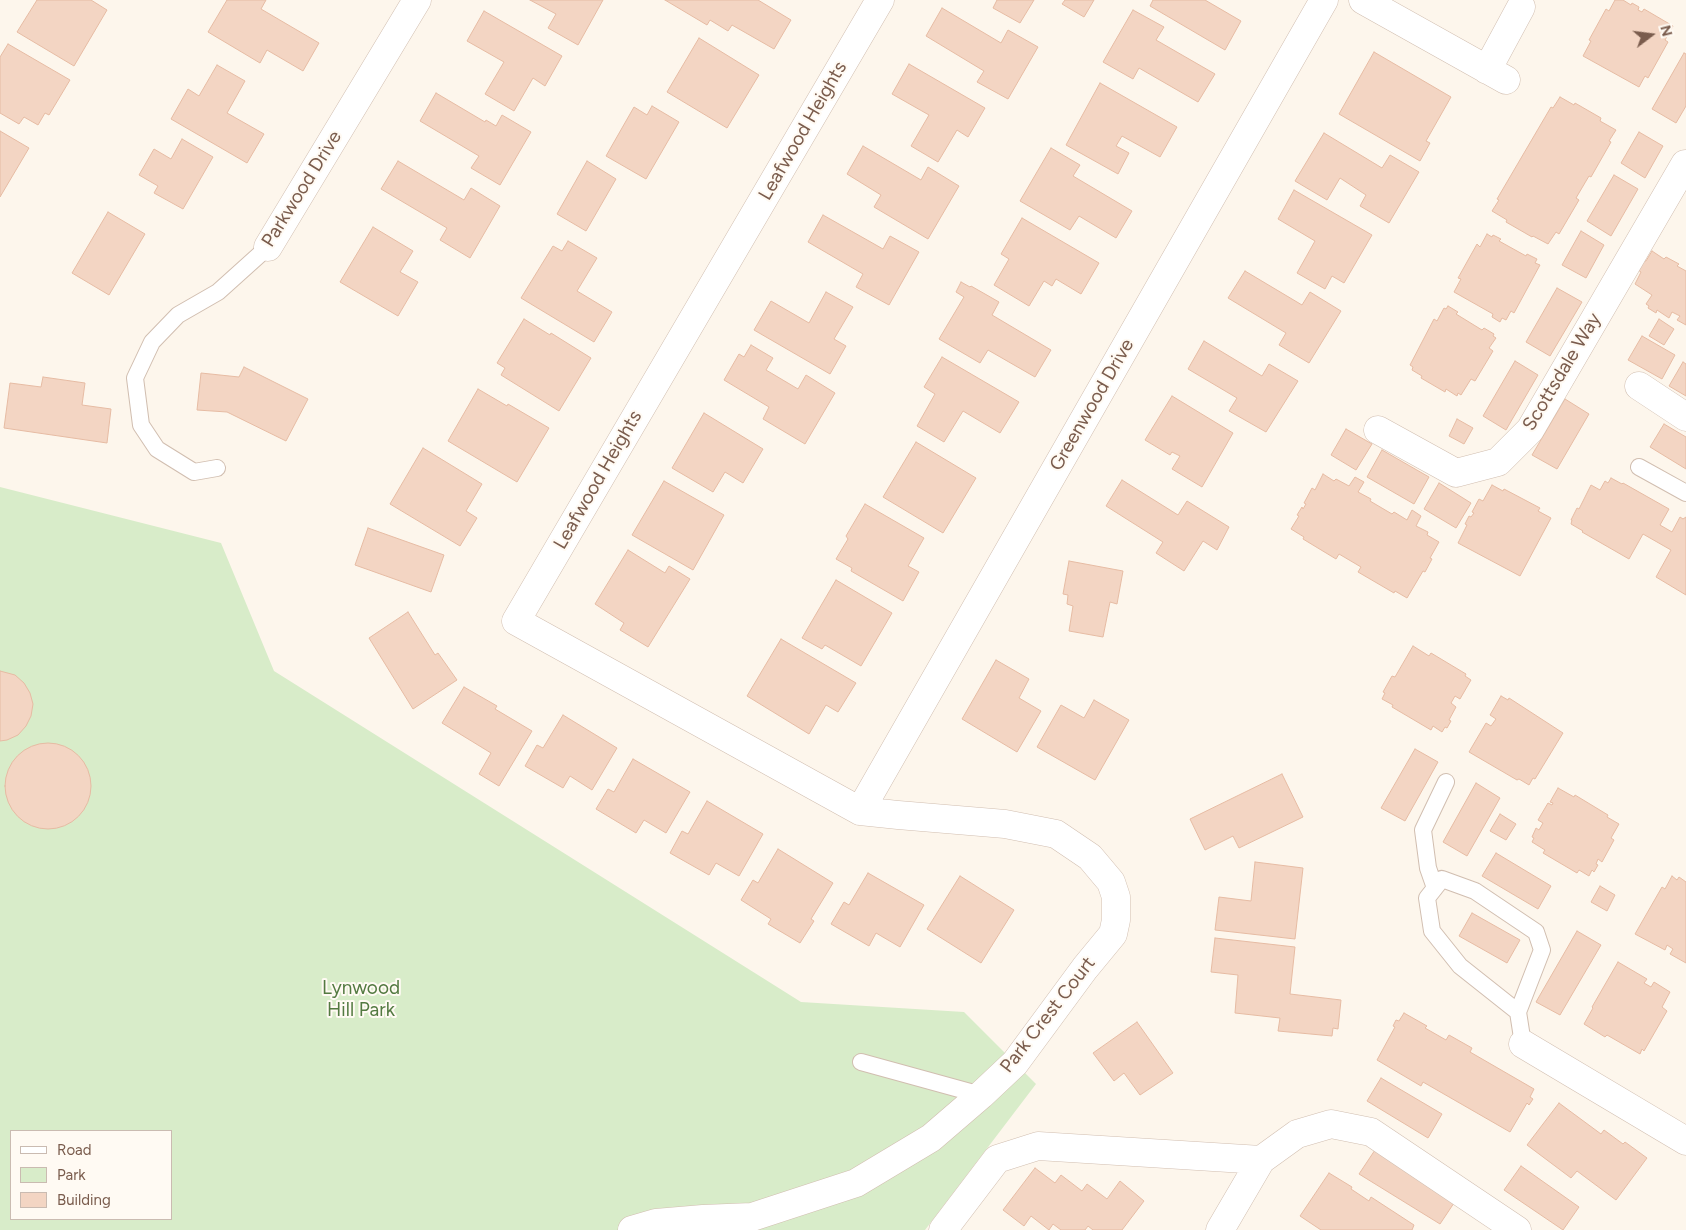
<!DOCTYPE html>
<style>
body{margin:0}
#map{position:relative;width:1686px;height:1230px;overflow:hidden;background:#fdf6ec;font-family:Figtree,sans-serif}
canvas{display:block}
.legend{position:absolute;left:10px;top:1130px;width:162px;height:90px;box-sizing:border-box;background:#fffaf3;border:1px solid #cabbb1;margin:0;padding:6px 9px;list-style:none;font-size:15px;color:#7a5c4d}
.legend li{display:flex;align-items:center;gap:10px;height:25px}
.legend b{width:25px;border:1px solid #cabbb1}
.north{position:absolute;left:1626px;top:10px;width:50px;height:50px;-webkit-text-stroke:4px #fffaf3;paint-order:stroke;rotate:75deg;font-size:14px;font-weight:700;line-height:20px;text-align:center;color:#7a5c4d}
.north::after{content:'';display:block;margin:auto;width:18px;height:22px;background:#7a5c4d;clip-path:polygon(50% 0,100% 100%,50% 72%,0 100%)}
</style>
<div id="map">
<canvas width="1686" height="1230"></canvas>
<ul class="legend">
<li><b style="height:6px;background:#fff"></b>Road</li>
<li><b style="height:14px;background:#d8ecc9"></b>Park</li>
<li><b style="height:14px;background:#f3d5c3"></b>Building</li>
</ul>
<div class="north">N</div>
</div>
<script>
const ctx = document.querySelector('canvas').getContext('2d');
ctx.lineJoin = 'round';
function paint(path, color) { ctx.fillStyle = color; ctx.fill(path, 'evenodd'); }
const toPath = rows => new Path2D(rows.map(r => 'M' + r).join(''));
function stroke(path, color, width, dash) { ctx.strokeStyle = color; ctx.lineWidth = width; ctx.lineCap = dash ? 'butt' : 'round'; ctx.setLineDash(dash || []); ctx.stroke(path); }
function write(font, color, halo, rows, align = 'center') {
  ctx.font = font + ' Figtree,sans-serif'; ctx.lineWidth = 4; ctx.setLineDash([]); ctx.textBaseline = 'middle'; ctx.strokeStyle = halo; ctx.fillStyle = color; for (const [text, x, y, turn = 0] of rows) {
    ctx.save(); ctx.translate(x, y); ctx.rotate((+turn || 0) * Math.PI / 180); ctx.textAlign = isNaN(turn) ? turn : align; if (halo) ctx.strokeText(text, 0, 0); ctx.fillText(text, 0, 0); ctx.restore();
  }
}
paint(toPath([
 [0,487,221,543,274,671,801,1002,964,1012,1036,1084,925,1230,0,1230],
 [11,1131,171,1131,171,1219,11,1219]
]), '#d8ecc9');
const building = toPath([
 [37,0,91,0,107,10,74,66,17,32,37,0],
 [227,0,266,0,261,9,319,43,303,71,267,50,260,63,208,32,227,0],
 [530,0,603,0,578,45,548,28,556,14,530,0],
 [665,0,758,0,791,20,774,49,732,25,728,31,710,20,707,25,665,0],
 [997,0,1034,0,1020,23,993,8,997,0],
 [1065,0,1094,0,1084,17,1062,4,1065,0],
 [1153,0,1205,0,1241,21,1225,50,1150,6,1153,0],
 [1615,0,1623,0,1631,5,1632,3,1639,7,1638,10,1642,12,1644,9,1673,26,1665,40,1668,42,1648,78,1645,76,1639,87,1583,56,1591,41,1589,40,1606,9,1609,11,1615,0],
 [942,8,1001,43,1008,30,1038,47,1008,99,977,82,984,71,926,36,942,8],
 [1133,10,1164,27,1156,40,1215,74,1198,102,1139,68,1133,79,1103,62,1133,10],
 [484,11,562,56,545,86,533,78,514,111,485,94,504,62,467,41,484,11],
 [699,38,759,75,727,128,667,92,699,38],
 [8,44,70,80,49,115,45,113,38,125,24,117,19,124,0,113,0,57,8,44],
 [1374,52,1451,97,1426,141,1430,143,1420,161,1339,114,1374,52],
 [1684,53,1686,54,1686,106,1676,123,1652,109,1684,53],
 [909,64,985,108,968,137,957,130,938,162,911,146,929,115,892,94,909,64],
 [217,65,245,81,227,113,264,134,247,163,171,119,188,89,199,96,217,65],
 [1100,83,1177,127,1160,157,1122,136,1116,146,1129,153,1118,174,1066,145,1100,83],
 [436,93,485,122,486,120,496,126,502,115,531,132,500,185,471,168,479,156,420,121,436,93],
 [1560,97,1574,105,1575,103,1601,118,1600,121,1616,130,1609,141,1611,142,1591,177,1589,176,1576,198,1579,200,1559,234,1556,232,1548,244,1533,236,1532,237,1506,222,1507,220,1492,211,1499,200,1497,199,1551,107,1553,108,1560,97],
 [652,106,679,122,646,179,606,156,634,107,647,115,652,106],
 [0,131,29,148,0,197,0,131],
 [1639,132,1663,146,1645,178,1621,163,1639,132],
 [1324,133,1382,168,1390,155,1419,172,1389,223,1360,206,1366,195,1340,178,1327,200,1295,181,1324,133],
 [182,139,213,157,183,209,154,193,158,186,139,175,154,149,171,159,182,139],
 [863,146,921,180,928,167,959,186,928,239,874,207,881,195,847,174,863,146],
 [1051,148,1080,165,1073,176,1132,211,1116,238,1079,216,1070,230,1020,201,1051,148],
 [398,161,464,200,471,188,500,206,470,258,440,240,447,228,381,189,398,161],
 [587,161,616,179,586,231,557,214,587,161],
 [1614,175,1638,189,1611,236,1587,221,1614,175],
 [1294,190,1372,235,1344,283,1332,276,1325,289,1297,273,1315,241,1278,219,1294,190],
 [108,212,145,234,109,295,72,273,108,212],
 [823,215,883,249,890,236,919,252,889,305,856,287,863,274,808,242,823,215],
 [1022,218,1099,263,1081,294,1056,279,1052,286,1044,281,1029,306,994,285,1009,259,1001,254,1022,218],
 [373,227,413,251,400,272,418,282,398,316,340,282,373,227],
 [1581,231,1604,245,1586,278,1562,265,1581,231],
 [1487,234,1492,237,1493,235,1501,239,1499,241,1526,256,1527,254,1537,259,1535,263,1540,265,1514,313,1511,311,1506,320,1502,318,1500,322,1492,317,1493,314,1454,292,1461,279,1458,278,1477,244,1480,247,1487,234],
 [568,241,597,258,577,291,612,312,594,342,521,298,553,246,562,251,568,241],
 [1652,251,1664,259,1666,257,1679,264,1677,266,1686,271,1686,325,1677,320,1680,316,1672,312,1669,318,1657,310,1656,313,1648,308,1649,306,1646,304,1652,295,1635,284,1641,272,1638,270,1644,261,1646,261,1652,251],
 [1245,271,1302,305,1310,292,1341,311,1309,363,1279,345,1286,333,1228,298,1245,271],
 [961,282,970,287,971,286,999,302,992,315,1051,350,1035,377,988,350,980,363,939,339,964,297,956,292,961,282],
 [1557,288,1582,302,1550,356,1526,342,1557,288],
 [826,292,853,307,834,339,846,346,830,374,754,330,771,301,809,323,826,292],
 [1448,306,1458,312,1456,314,1482,330,1484,328,1494,334,1493,336,1496,338,1489,348,1493,351,1475,381,1471,379,1461,395,1458,393,1457,396,1446,389,1445,392,1421,378,1422,376,1412,370,1413,367,1410,365,1434,319,1437,321,1444,308,1446,309,1448,306],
 [524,319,550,335,551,333,591,358,559,411,501,375,505,368,497,363,524,319],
 [1659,319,1674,329,1664,345,1649,336,1659,319],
 [1642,336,1675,355,1662,379,1628,360,1642,336],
 [1204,341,1262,376,1269,364,1298,381,1266,432,1229,411,1237,398,1188,369,1204,341],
 [751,345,773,358,766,370,798,389,806,375,835,393,805,444,763,419,769,407,724,380,739,354,744,357,751,345],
 [942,357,1019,402,1000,433,963,411,944,442,917,426,935,394,924,387,942,357],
 [1515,361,1538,375,1506,430,1483,416,1515,361],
 [1683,362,1686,364,1686,396,1669,386,1683,362],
 [244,367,308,399,286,441,227,412,197,410,201,373,239,377,244,367],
 [43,377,85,383,82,405,111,409,107,443,4,428,10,383,41,387,43,377],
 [478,389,507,406,508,404,549,428,517,482,448,441,478,389],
 [1172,396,1233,433,1202,487,1172,469,1180,456,1172,452,1170,455,1145,440,1172,396],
 [1565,399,1589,414,1557,469,1532,455,1565,399],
 [704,413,763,449,743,483,725,472,713,492,672,468,704,413],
 [1457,419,1473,428,1464,444,1449,436,1457,419],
 [1664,424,1686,437,1686,469,1650,447,1664,424],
 [1346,429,1372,444,1356,470,1331,455,1346,429],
 [916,442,976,478,943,533,883,497,916,442],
 [423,448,482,484,466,511,477,518,460,546,390,504,423,448],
 [1382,450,1429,477,1414,504,1367,477,1382,450],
 [1323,474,1334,481,1336,479,1349,486,1355,477,1364,482,1358,492,1371,499,1370,501,1392,514,1394,512,1407,520,1412,510,1421,516,1416,526,1428,532,1427,535,1439,542,1430,558,1432,559,1425,572,1423,571,1407,598,1395,591,1394,593,1358,572,1361,567,1339,554,1336,559,1303,539,1304,537,1291,529,1299,516,1297,515,1302,507,1303,509,1306,504,1304,503,1312,488,1315,490,1323,474],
 [1611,478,1622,484,1623,483,1669,509,1660,525,1672,532,1680,517,1683,519,1686,517,1686,595,1656,577,1671,550,1643,534,1629,559,1582,532,1583,531,1571,524,1572,520,1571,520,1577,508,1579,509,1591,485,1600,490,1605,481,1608,483,1611,478],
 [1122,480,1178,515,1187,501,1229,527,1217,550,1203,541,1184,571,1156,553,1163,542,1106,506,1122,480],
 [664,481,724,515,693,570,632,535,664,481],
 [1439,483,1471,503,1456,528,1424,509,1439,483],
 [1492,485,1503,491,1504,489,1540,508,1538,511,1551,518,1520,576,1458,543,1467,525,1465,524,1469,516,1471,517,1474,513,1472,512,1479,499,1483,501,1492,485],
 [865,504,924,538,908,566,919,572,903,601,851,571,852,568,836,559,848,539,846,536,865,504],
 [368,528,444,555,431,592,355,565,368,528],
 [628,550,665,573,669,566,690,579,648,647,620,630,624,623,595,604,628,550],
 [1069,561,1123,571,1117,604,1110,602,1103,637,1069,631,1073,606,1067,604,1068,595,1063,594,1069,561],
 [836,580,892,613,861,666,825,645,822,649,802,638,836,580],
 [408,612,435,655,438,653,457,680,413,709,369,638,408,612],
 [781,639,856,683,838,712,826,705,809,734,747,696,781,639],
 [1413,646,1429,656,1431,653,1466,674,1465,676,1471,680,1460,699,1455,696,1451,703,1456,707,1449,720,1451,721,1447,728,1445,727,1442,732,1433,726,1431,730,1392,707,1393,705,1382,699,1385,693,1383,692,1392,676,1395,677,1413,646],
 [996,660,1029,679,1019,698,1041,711,1017,752,962,719,996,660],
 [0,671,15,675,24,683,30,693,33,704,31,716,26,726,18,735,7,740,0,741,0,671],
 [464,687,497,706,495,709,532,731,499,786,479,774,491,753,442,723,464,687],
 [1501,696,1508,700,1509,698,1563,733,1535,779,1533,778,1529,785,1519,779,1517,780,1469,752,1486,723,1491,726,1496,719,1490,715,1501,696],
 [1094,700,1129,720,1095,780,1037,747,1061,705,1084,718,1094,700],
 [563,715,617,748,592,790,570,776,563,788,525,766,537,745,543,748,563,715],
 '5 786a43 43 0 1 1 86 0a43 43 0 1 1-86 0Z',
 [1415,749,1438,762,1405,821,1381,808,1415,749],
 [633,759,690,792,666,833,644,820,636,833,596,809,608,789,614,792,633,759],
 [1282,774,1303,817,1239,848,1233,836,1205,850,1190,819,1282,774],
 [1476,783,1500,798,1467,856,1443,842,1476,783],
 [1558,788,1574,797,1575,795,1608,815,1607,817,1619,824,1611,838,1614,840,1602,862,1598,859,1596,864,1598,865,1594,872,1592,870,1589,876,1579,870,1577,873,1543,853,1545,850,1532,842,1534,838,1532,837,1536,828,1539,830,1543,823,1538,820,1548,803,1552,805,1553,803,1550,802,1558,788],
 [707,801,763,834,739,876,716,863,709,875,670,853,682,831,688,834,707,801],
 [1500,814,1516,824,1506,840,1490,831,1500,814],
 [778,849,833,883,811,919,814,921,800,943,768,924,771,919,741,900,753,880,758,883,778,849],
 [1496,853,1551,886,1538,909,1482,876,1496,853],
 [1255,862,1303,868,1295,939,1215,930,1219,897,1251,901,1255,862],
 [868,873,924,905,900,947,876,933,869,946,831,924,844,902,849,905,868,873],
 [960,876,1014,910,981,963,927,929,960,876],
 [1672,876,1677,880,1679,877,1686,882,1686,963,1670,954,1673,949,1667,945,1665,950,1635,934,1662,887,1665,889,1672,876],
 [1600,886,1615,895,1607,911,1591,902,1600,886],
 [1472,913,1520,940,1507,963,1459,936,1472,913],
 [1577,931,1601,945,1560,1015,1536,1002,1577,931],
 [1215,938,1295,947,1290,994,1341,1000,1338,1029,1333,1028,1332,1036,1278,1031,1280,1018,1235,1013,1238,975,1211,972,1215,938],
 [1618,962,1647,979,1644,983,1651,987,1654,982,1670,992,1662,1007,1667,1011,1644,1051,1642,1049,1640,1054,1607,1035,1605,1037,1584,1024,1593,1008,1592,1007,1618,962],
 [1404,1013,1427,1026,1425,1028,1446,1040,1449,1035,1472,1048,1470,1052,1534,1089,1530,1097,1533,1099,1529,1105,1527,1103,1510,1132,1423,1082,1421,1086,1377,1060,1395,1027,1393,1026,1396,1020,1399,1021,1404,1013],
 [1137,1022,1173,1073,1140,1095,1124,1073,1114,1081,1093,1053,1137,1022],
 [1381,1078,1442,1114,1428,1138,1367,1101,1381,1078],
 [1559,1103,1601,1134,1604,1130,1623,1144,1625,1142,1647,1158,1616,1200,1577,1171,1571,1178,1527,1145,1559,1103],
 [1375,1150,1456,1200,1440,1224,1359,1174,1375,1150],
 [1521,1166,1579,1207,1563,1230,1504,1190,1521,1166],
 [1035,1168,1055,1183,1061,1175,1082,1191,1087,1184,1107,1199,1120,1181,1144,1201,1122,1230,1093,1230,1088,1226,1085,1230,1061,1230,1053,1224,1049,1230,1031,1216,1024,1226,1003,1210,1035,1168],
 [1329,1173,1352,1187,1351,1189,1369,1201,1371,1197,1414,1225,1412,1230,1321,1230,1300,1216,1329,1173]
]);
paint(building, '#f3d5c3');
stroke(building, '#e6bba3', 1);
const lane = toPath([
 [1639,467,1686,493],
 [217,468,194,472,157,449,141,425,135,378,152,342,178,315,218,292,268,247],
 [1435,888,1428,868,1423,830,1446,782],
 [1518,1012,1460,966,1432,931,1427,898,1442,879,1475,891,1536,932,1542,950,1518,1012,1523,1044],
 [861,1062,981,1095]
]);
const street = toPath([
 [1363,0,1506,80],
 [1487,70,1521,7],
 [268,247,417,0],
 [1639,386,1686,417],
 [1378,430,1456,473,1498,462,1530,430,1685,164,1686,165],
 [860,811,1324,0],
 [1523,1044,1686,1141],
 [632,1230,656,1223,703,1219,752,1217,856,1183,931,1138,981,1095,1015,1063,1085,968,1113,934,1116,920,1116,897,1111,882,1090,857,1056,834,1005,824,898,815,860,811,516,621,880,0],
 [943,1230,997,1159,1038,1146,1261,1160,1297,1134,1331,1124,1371,1132,1517,1230],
 [1220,1230,1261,1160]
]);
stroke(lane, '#d1beb0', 18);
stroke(street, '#d1beb0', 29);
stroke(lane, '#fff', 16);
stroke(street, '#fff', 28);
write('19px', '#7a5c4d', '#fffaf3', [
 ["Leafwood Heights",803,131,-60],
 ["Parkwood Drive",302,189,-58],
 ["Scottsdale Way",1562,372,-59],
 ["Greenwood Drive",1092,405,-60],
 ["Leafwood Heights",598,480,-60],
 ["Park Crest Court",1048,1015,-52]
]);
write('19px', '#537a41', '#fffaf3', [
 ["Lynwood",361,988],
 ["Hill Park",361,1010]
]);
</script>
